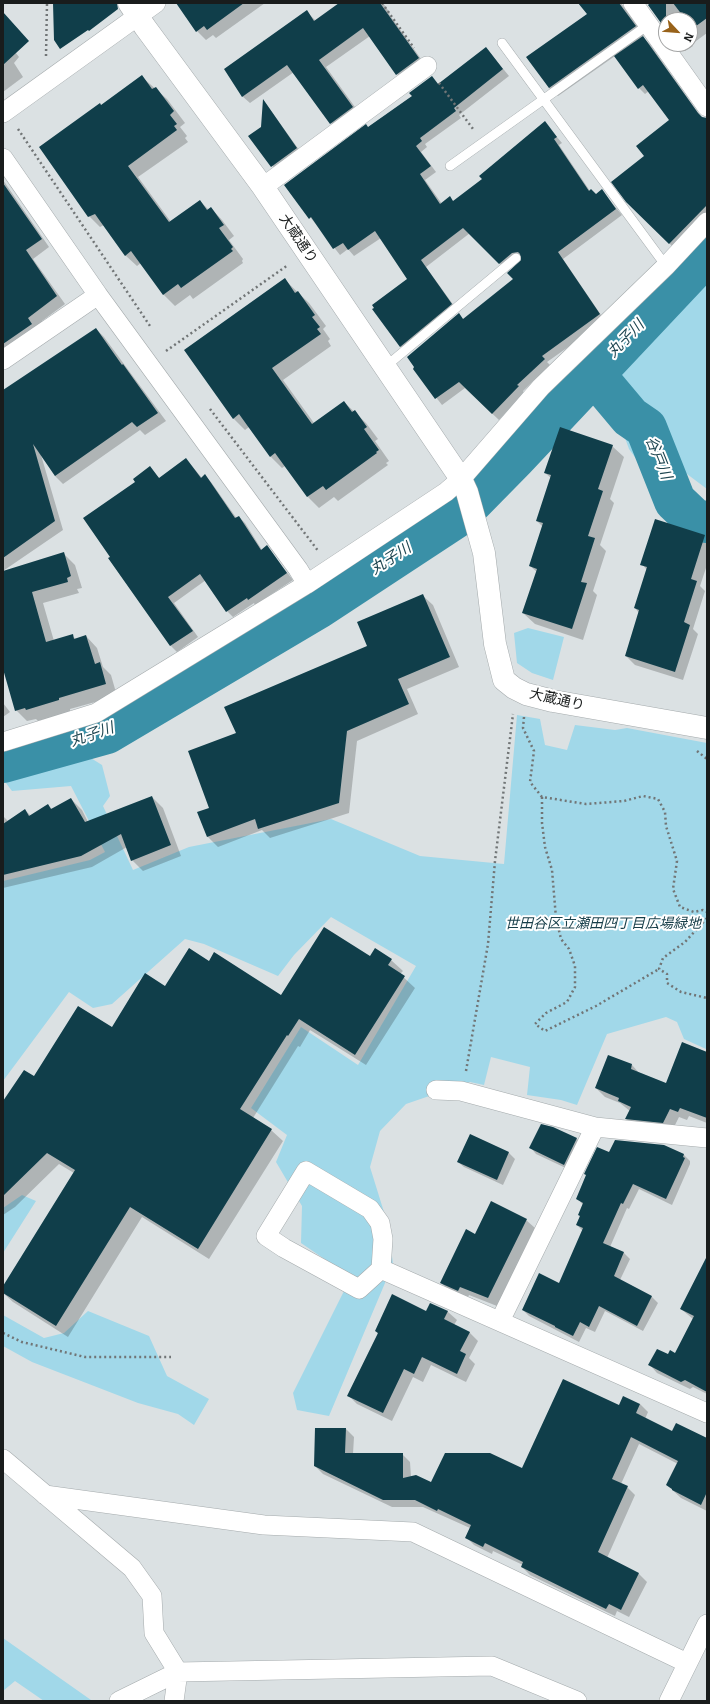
<!DOCTYPE html>
<meta charset="utf-8">
<style>
body{margin:0}
#map{position:relative;width:710px;height:1704px;overflow:hidden;background:#dbe1e3;font-family:Bitter,serif}
canvas{display:block}
.frame{position:absolute;inset:0;border:4px solid #191c1c;pointer-events:none}
.north{position:absolute;left:658px;top:12px;width:40px;height:40px;box-sizing:border-box;background:#fff;border:1px solid #a3a4a4;border-radius:50%;rotate:116deg;font-size:11px;font-weight:700;line-height:16px;text-align:center;color:#191c1c}
.north::after{content:'';display:block;margin:auto;width:14px;height:18px;background:#98621a;clip-path:polygon(50% 0,100% 100%,50% 72%,0 100%)}
</style>
<div id="map">
<canvas width="710" height="1704"></canvas>
<div class="frame"></div>
<div class="north">N</div>
</div>
<script>
const ctx = document.querySelector('canvas').getContext('2d');
ctx.lineJoin = 'round';
function paint(path, color) { ctx.fillStyle = color; ctx.fill(path, 'evenodd'); }
const toPath = rows => new Path2D(rows.map(r => 'M' + r).join(''));
function stroke(path, color, width, dash) { ctx.strokeStyle = color; ctx.lineWidth = width; ctx.lineCap = dash ? 'butt' : 'round'; ctx.setLineDash(dash || []); ctx.stroke(path); }
function write(font, color, halo, rows, align = 'center') {
  ctx.font = font + ' Bitter,"Noto Sans JP",serif'; ctx.lineWidth = 4; ctx.setLineDash([]); ctx.textBaseline = 'middle'; ctx.strokeStyle = halo; ctx.fillStyle = color; for (const [text, x, y, turn = 0] of rows) {
    ctx.save(); ctx.translate(x, y); ctx.rotate((+turn || 0) * Math.PI / 180); ctx.textAlign = isNaN(turn) ? turn : align; if (halo) ctx.strokeText(text, 0, 0); ctx.fillText(text, 0, 0); ctx.restore();
  }
}
paint(toPath([
 [707,258,707,489,683,471,649,466,637,460,629,449,621,427,597,394,596,366,631,328],
 [528,628,564,637,553,680,532,673,517,663,514,633],
 [517,715,540,719,545,745,567,750,575,725,615,730,627,728,707,743,707,1047,706,1049,684,1039,677,1022,666,1017,607,1034,577,1105,561,1100,527,1095,530,1067,491,1057,484,1085,470,1082,406,1104,380,1131,370,1167,388,1225,393,1264,329,1416,297,1410,293,1393,351,1277,301,1243,302,1206,276,1162,287,1135,251,1108,301,1027,358,1065,416,966,331,917,294,955,278,976,204,944,185,939,112,1004,93,1008,69,992,3,1081,3,881,90,860,105,852,71,786,12,791,3,779,86,755,102,765,110,796,103,806,133,870,189,847,331,819,420,856,504,864],
 [22,1195,36,1201,3,1253,3,1208],
 [88,1311,149,1336,167,1376,209,1399,194,1425,178,1414,138,1403,32,1362,3,1346,3,1315,44,1338,64,1333],
 [3,1638,91,1700,44,1701,15,1681,3,1691]
]), '#a1d8e9');
paint(toPath([
 [190,3,265,3,216,38,213,35,206,40,197,31],
 [340,3,383,3,390,13,389,14,426,66,404,81,397,74,370,36,326,67,360,114,338,131,331,123,294,72,250,103,242,96,307,12,316,21],
 [579,3,621,3,644,35,642,37,649,43,702,118,707,131,707,217,675,249,627,201,645,156,671,120,649,91,645,94,639,88,615,56,558,96,549,88,528,57,588,15],
 [652,3,707,3,707,33,692,44,693,46,685,51,677,44,690,44,690,20,666,20,666,29],
 [3,24,8,43,19,57,14,63,23,77,3,92],
 [486,48,509,76,459,115,461,118,425,144,427,147,421,152,436,172,425,180,442,204,454,202,483,180,545,123,562,143,559,145,590,191,596,195,602,191,622,215,563,259,605,321,547,362,550,365,523,391,524,393,499,420,465,388,442,405,414,369,459,315,464,320,515,279,523,260,521,258,506,270,470,233,426,267,457,310,406,352,400,346,408,280,381,238,354,256,348,249,340,255,285,185,413,96,432,77,439,85],
 [142,77,167,99,185,123,180,127,187,136,185,138,188,142,138,177,171,222,200,201,209,210,211,208,222,220,234,236,229,240,243,259,242,261,243,263,193,299,190,295,175,306,164,295,141,263,137,266,125,255,104,225,100,227,89,216,102,106],
 [264,101,302,154,278,173,250,136,262,127],
 [3,180,49,247,33,259,65,304,42,321,47,326,3,357],
 [285,280,309,303,326,326,323,329,330,339,328,341,331,346,283,380,314,423,344,402,366,423,378,439,375,441,389,461,386,463,388,465,338,501,334,497,319,508,308,497,285,466,282,468,271,457,249,427,245,430,234,419,185,350],
 [96,329,104,337,166,421,145,435,140,430,63,484,55,476,41,455,63,530,3,571,3,393],
 [612,446,624,457,610,499,614,503,600,545,606,551,593,591,597,595,583,640,535,624,523,613,537,572,530,566,543,527,537,521,551,478,545,473],
 [186,459,202,478,205,476,211,482,237,519,239,517,245,523,262,550,267,547,293,580,255,605,254,603,233,617,227,611,206,580,174,603,198,637,177,652,171,646,109,559,137,482,150,468,160,479],
 [705,536,707,539,707,565,700,586,705,591,693,629,698,634,683,680,635,665,626,656,639,613,635,608,647,570,642,564],
 [64,554,75,565,82,588,77,589,79,593,43,603,54,641,72,636,76,639,86,636,97,648,103,667,111,675,117,696,70,709,70,712,38,721,36,719,27,721,16,710,3,665,3,572],
 [422,595,433,605,459,667,407,689,418,714,357,741,349,813,270,838,262,830,218,847,208,837,210,808,237,734,368,647],
 [3,703,10,712,3,717],
 [152,797,163,808,181,856,143,871,132,860,127,847,92,867,3,888,3,816,8,821,25,810,31,816,48,805,53,810,71,799,82,810,88,822],
 [371,957,391,960,403,971,400,974,415,988,366,1065,310,1030,300,1047,298,1046,253,1118,271,1130,283,1141,209,1259,142,1217,68,1337,13,1302,3,1293,3,1288,74,1173,59,1164,15,1207,3,1215,3,1101,34,1078,113,1029,166,987,210,962,282,996],
 [707,1053,707,1123,689,1116,687,1120,679,1117,672,1131,635,1127,626,1119,630,1111,620,1103,605,1097,596,1088,632,1065,640,1074,667,1084],
 [553,1128,577,1139,583,1145,570,1170,536,1154,531,1148],
 [470,1135,509,1153,515,1159,503,1185,464,1167,458,1162],
 [663,1146,684,1155,690,1161,690,1164,672,1205,639,1189,629,1209,627,1208,610,1247,624,1253,630,1259,620,1280,652,1297,658,1303,643,1331,605,1311,595,1332,586,1328,579,1342,529,1316,523,1310,560,1284,583,1231,577,1225,583,1205,577,1198,609,1154],
 [526,1220,535,1228,497,1306,469,1295,467,1299,450,1291,441,1283,476,1235],
 [707,1282,707,1394,693,1387,690,1389,657,1373,650,1365,668,1356,676,1354,693,1319,681,1309],
 [430,1304,448,1312,457,1320,454,1325,469,1332,478,1341,469,1358,475,1364,466,1382,431,1365,423,1382,413,1377,392,1421,357,1404,348,1395,378,1334,376,1331,427,1312],
 [640,1404,648,1412,645,1419,672,1432,707,1440,707,1511,681,1498,667,1485,678,1464,639,1444,621,1484,627,1487,635,1495,607,1558,639,1574,647,1582,629,1617,617,1611,615,1616,530,1575,522,1567,523,1565,493,1551,492,1554,474,1545,466,1537,470,1528,423,1507,392,1507,323,1474,315,1466,346,1429,354,1437,353,1454,402,1454,410,1462,411,1477,432,1484,522,1469,620,1406]
]), '#0003');
stroke(toPath([
 [593,373,630,417,646,428,675,501,695,520,707,522],
 [3,762,107,733,318,608,458,516,515,458,707,254]
]), '#3a90a7', 42);
paint(toPath([
 [53,3,117,3,118,9,89,31,88,30,60,49,54,40],
 [176,3,244,3,207,30,204,26,196,32],
 [339,3,380,3,419,58,396,75,363,28,319,60,353,107,330,124,287,65,242,97,224,69,307,10,314,21],
 [578,3,619,3,636,26,549,88,526,57,587,14],
 [650,3,666,3,666,30,648,5],
 [673,3,707,3,707,18,692,29,690,26,690,20,686,20],
 [3,12,29,41,3,65],
 [643,36,698,113,702,117,707,118,707,205,669,244,626,202,611,182,644,156,636,146,669,120,643,85,638,89,614,56],
 [486,47,503,69,454,108,456,111,420,138,422,141,416,146,431,166,420,174,440,204,450,196,453,201,482,179,479,176,545,121,557,137,554,139,589,191,591,189,596,194,602,189,616,209,558,252,600,314,542,356,545,359,517,385,519,386,492,414,459,382,435,399,413,369,414,367,407,357,459,313,463,319,513,279,507,273,521,260,520,254,518,252,512,253,499,264,463,228,421,260,452,304,400,347,372,309,374,308,372,305,407,279,375,231,348,250,343,243,333,249,311,217,309,219,284,185,366,124,368,127,412,96,409,93,432,76,438,84],
 [142,75,152,89,156,87,174,111,170,115,177,124,174,126,177,130,128,166,169,222,200,200,207,210,211,207,224,225,219,228,233,247,231,249,233,251,181,288,178,284,163,295,131,251,125,256,95,214,88,217,39,147,100,103,101,105],
 [263,99,297,148,271,167,248,136,261,127],
 [3,183,42,239,26,250,57,296,28,318,32,324,3,344],
 [285,278,295,293,298,291,315,315,312,317,320,327,317,329,321,334,272,368,312,424,344,401,352,412,355,410,367,427,364,429,379,450,376,452,377,453,326,490,323,486,307,497,275,453,270,457,239,414,233,419,184,350],
 [96,328,122,365,123,364,158,413,137,427,132,422,55,476,33,444,55,521,3,558,3,390],
 [560,427,613,445,598,489,603,491,588,536,595,538,581,582,587,583,572,629,522,613,537,569,529,566,543,523,536,521,551,475,544,473],
 [186,458,201,478,205,474,235,518,239,516,261,550,267,545,287,573,248,600,247,598,226,612,200,574,168,597,193,631,170,646,108,558,110,557,83,518,135,482,133,479,150,466,159,478],
 [655,519,705,535,691,579,697,581,684,622,690,625,675,672,625,656,639,610,634,608,647,567,640,565],
 [64,552,71,576,67,578,68,582,32,592,46,642,73,634,74,639,86,635,95,664,100,662,106,684,59,698,59,700,26,710,25,708,15,711,3,669,3,571],
 [423,594,450,657,398,679,409,704,347,731,339,803,258,829,255,819,207,837,197,812,209,808,188,751,236,733,224,707,367,646,357,622],
 [152,796,171,845,131,861,121,834,81,856,3,875,3,824,25,809,29,816,48,804,51,809,71,798,85,822],
 [324,927,370,956,375,948,392,959,388,965,405,976,355,1055,299,1019,288,1036,287,1035,240,1109,272,1129,198,1249,130,1207,56,1326,3,1293,3,1286,75,1170,47,1153,3,1196,3,1101,24,1070,34,1076,78,1006,112,1027,145,973,165,986,189,948,209,961,214,952,281,995],
 [682,1042,707,1052,707,1118,680,1108,678,1112,670,1109,663,1123,625,1119,631,1107,618,1101,619,1098,595,1088,608,1055,632,1064,631,1069,666,1083],
 [541,1124,553,1127,577,1138,564,1165,529,1148],
 [470,1134,509,1152,497,1180,457,1162],
 [615,1140,664,1145,684,1154,683,1157,685,1158,666,1199,633,1184,623,1204,621,1203,603,1243,624,1252,614,1276,652,1296,637,1326,599,1306,589,1327,580,1322,573,1336,555,1327,555,1326,522,1310,539,1273,559,1283,583,1228,576,1225,580,1216,578,1215,583,1203,576,1199,586,1175,584,1174,597,1147,609,1152],
 [491,1201,527,1219,488,1298,460,1287,458,1291,440,1283,466,1229,475,1234],
 [707,1256,707,1392,685,1380,681,1382,648,1365,657,1349,668,1354,670,1350,675,1353,694,1316,680,1309],
 [392,1294,426,1311,430,1303,448,1311,444,1319,470,1332,460,1351,466,1354,457,1374,422,1357,414,1374,404,1369,383,1413,347,1396,378,1333,375,1331],
 [563,1379,619,1405,623,1396,640,1404,636,1413,672,1431,676,1423,707,1438,707,1492,701,1505,672,1490,672,1489,666,1485,678,1461,631,1437,612,1479,628,1486,598,1552,639,1573,621,1610,609,1604,606,1609,521,1567,523,1562,485,1543,483,1547,465,1538,471,1525,438,1509,437,1511,415,1500,383,1500,314,1466,315,1428,346,1428,345,1453,403,1453,403,1478,416,1475,431,1482,445,1453,490,1453,522,1468]
]), '#103e4a');
const service = toPath([
 [502,43,666,266],
 [450,166,648,25],
 [385,367,516,258]
]);
const minor = toPath([
 [633,3,707,107],
 [3,113,156,3],
 [3,158,98,295,298,569,307,584],
 [263,187,427,66],
 [3,360,98,295],
 [3,742,96,713,307,584,446,492,461,479,541,387,666,266,707,222],
 [436,1090,461,1091,595,1127,707,1138],
 [306,1171,370,1209,380,1223,383,1239,381,1269,359,1289,284,1248,266,1236,306,1171],
 [381,1269,707,1413],
 [500,1321,595,1127],
 [3,1459,132,1568,152,1596,154,1633,178,1672,174,1701],
 [45,1495,264,1525,413,1532,687,1663],
 [119,1701,178,1672,492,1666,577,1701],
 [669,1701,707,1624]
]);
const tertiary = toPath([
 [129,3,145,27,263,187,461,479,467,492,484,553,495,644,504,680,514,688,526,694,553,701,707,728]
]);
stroke(service, '#a4aaac', 10);
stroke(minor, '#a4aaac', 20);
stroke(tertiary, '#a4aaac', 23);
stroke(toPath([
 [382,3,414,48],
 [46,56,47,3],
 [439,83,473,129],
 [18,129,150,326],
 [166,351,288,265],
 [210,409,319,552],
 [524,717,523,728,534,751,530,782,542,797,586,804,624,801,643,796,658,799,665,812,666,826,677,861,673,889,680,907,694,912,703,910,707,912],
 [697,751,707,759],
 [542,797,542,823,545,847,552,870,556,918,561,939,569,949,575,966,575,987,567,1002,546,1013,535,1024,545,1031,596,1006,659,969],
 [707,918,685,942,663,958,659,969,667,974,667,983,681,992,707,998],
 [466,1071,488,944,495,861,513,714],
 [3,1333,22,1342,85,1357,171,1357]
]), '#717576', 2.5, [2, 3]);
stroke(service, '#fff', 9);
stroke(minor, '#fff', 19);
stroke(tertiary, '#fff', 22);
write('14px', '#191c1c', '#fff', [
 ["大蔵通り",298,239,56],
 ["大蔵通り",557,700,13]
]);
write('italic 14px', '#173e49', '#fff', [
 ["世田谷区立瀬田四丁目広場緑地",603,924]
]);
write('italic 15px', '#204752', '#fff', [
 ["丸子川",626,339,-46],
 ["谷戸川",658,458,68],
 ["丸子川",391,559,-33],
 ["丸子川",92,735,-19]
]);
</script>
